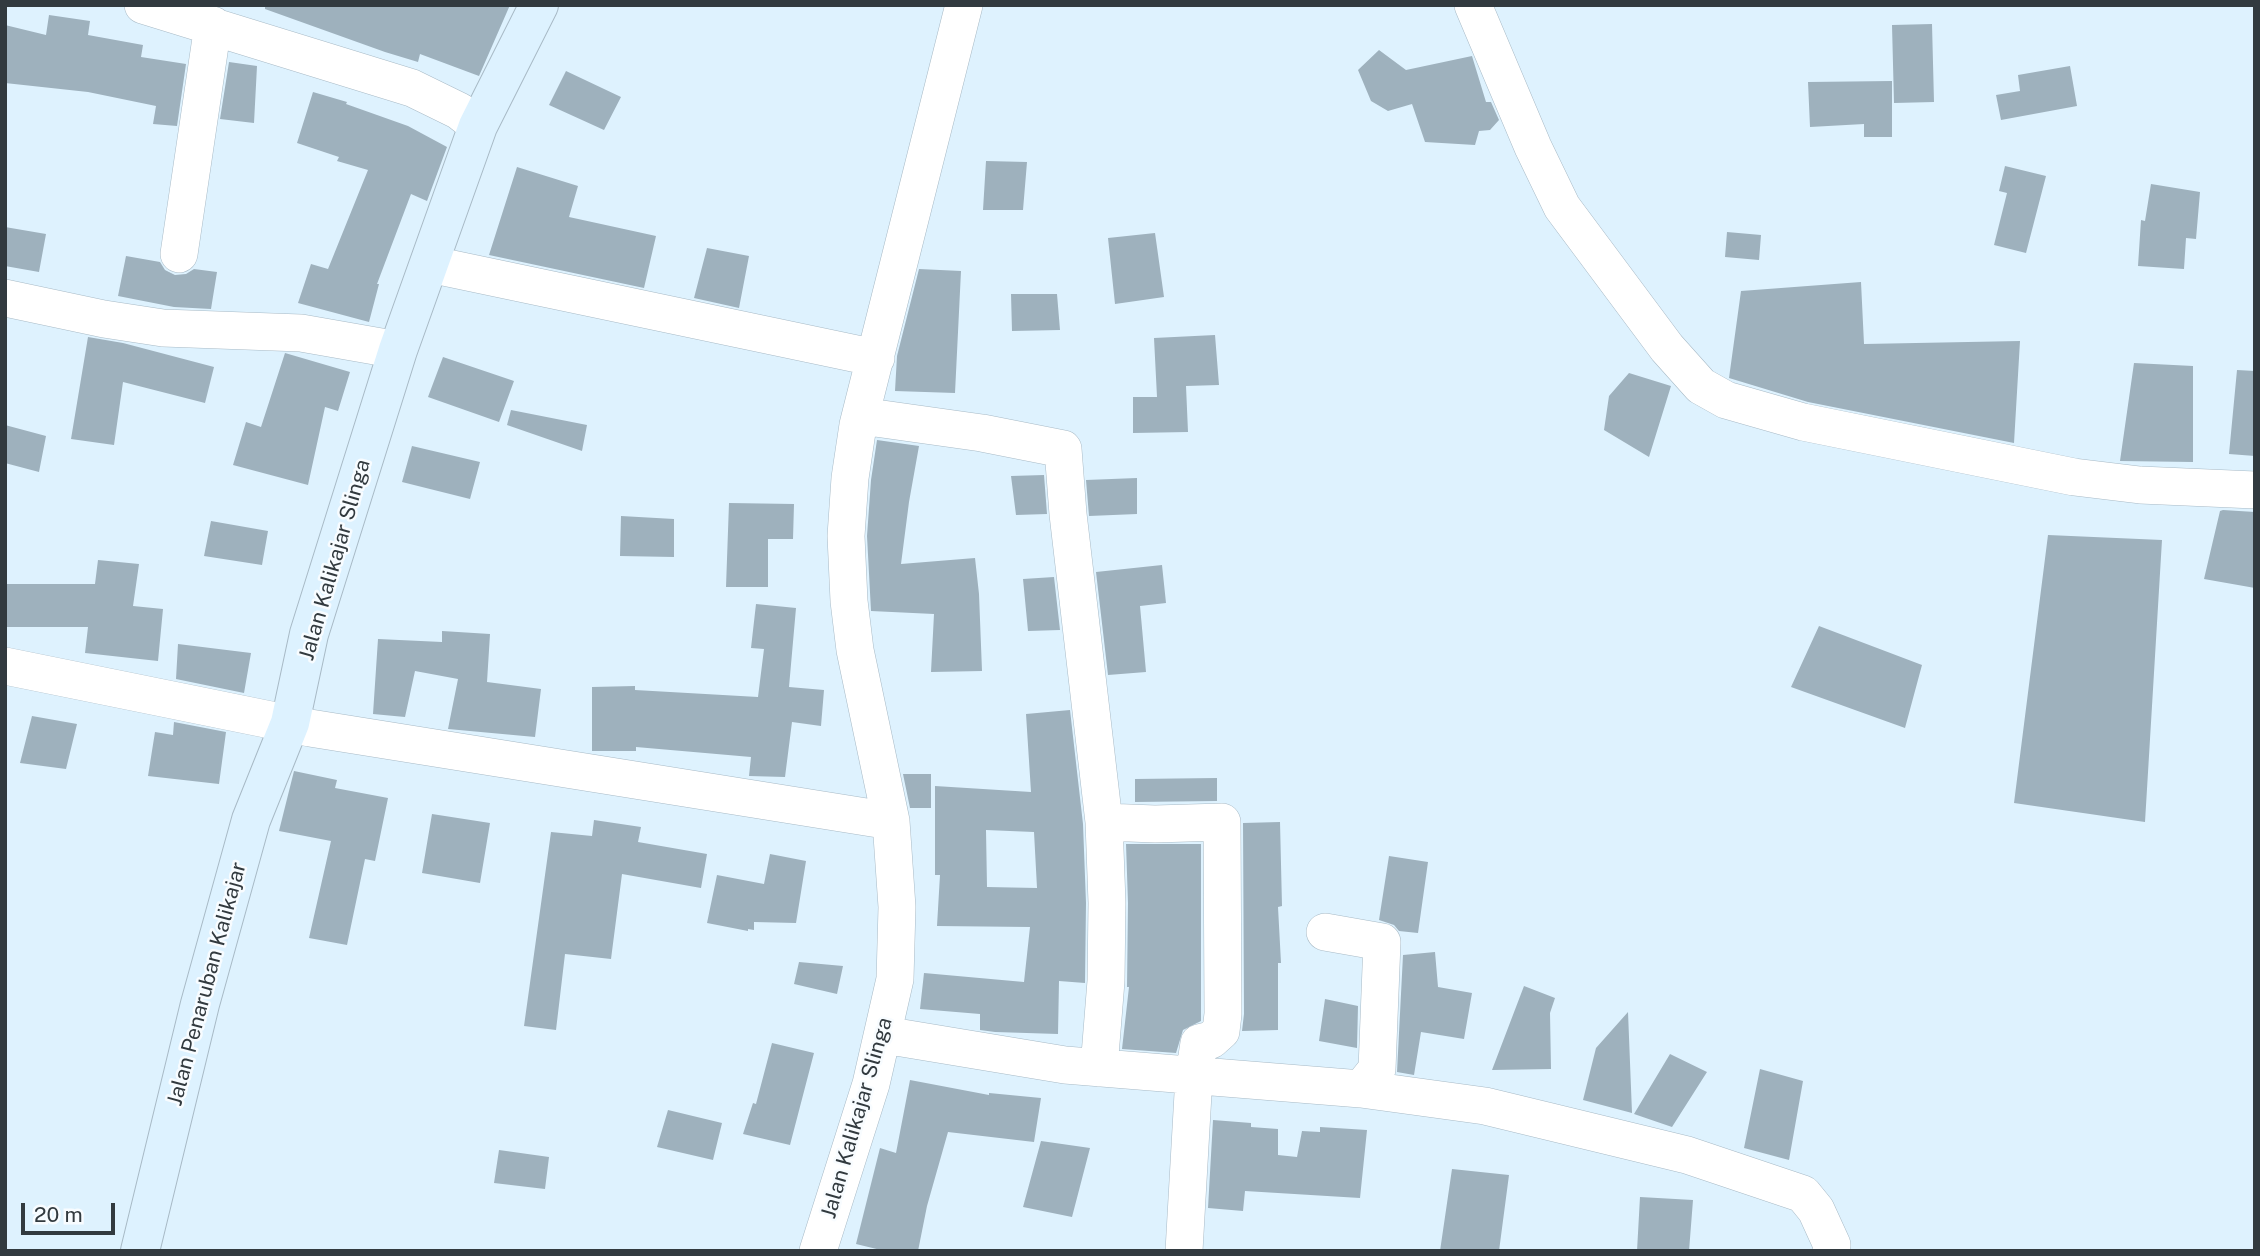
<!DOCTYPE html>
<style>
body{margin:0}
#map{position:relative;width:2260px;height:1256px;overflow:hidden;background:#def2fe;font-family:"Public Sans",sans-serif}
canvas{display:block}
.frame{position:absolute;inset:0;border:7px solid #323a3f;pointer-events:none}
.scale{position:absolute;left:21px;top:1203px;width:94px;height:32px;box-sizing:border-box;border:4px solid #323a3f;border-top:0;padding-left:9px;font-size:21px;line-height:24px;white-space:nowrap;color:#323a3f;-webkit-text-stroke:5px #f8fcff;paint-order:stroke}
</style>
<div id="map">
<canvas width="2260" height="1256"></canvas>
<div class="frame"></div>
<div class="scale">20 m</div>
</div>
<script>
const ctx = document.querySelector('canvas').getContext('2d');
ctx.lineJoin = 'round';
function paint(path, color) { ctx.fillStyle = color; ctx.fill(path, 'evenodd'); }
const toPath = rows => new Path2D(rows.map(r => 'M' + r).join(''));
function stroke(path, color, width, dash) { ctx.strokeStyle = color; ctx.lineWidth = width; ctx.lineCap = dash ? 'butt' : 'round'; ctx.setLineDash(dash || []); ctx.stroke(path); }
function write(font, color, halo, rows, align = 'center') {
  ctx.font = font + ' "Public Sans",sans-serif'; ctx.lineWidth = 5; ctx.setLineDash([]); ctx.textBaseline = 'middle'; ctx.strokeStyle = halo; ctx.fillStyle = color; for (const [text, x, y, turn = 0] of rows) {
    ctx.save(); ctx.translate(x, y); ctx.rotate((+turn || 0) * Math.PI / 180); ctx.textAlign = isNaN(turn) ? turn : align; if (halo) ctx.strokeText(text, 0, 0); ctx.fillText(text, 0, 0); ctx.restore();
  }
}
paint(toPath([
 [265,5,510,5,479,76,420,54,418,62,385,52,265,9],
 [49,15,90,21,88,35,143,45,141,57,186,64,177,126,153,124,156,106,88,92,5,83,5,25,46,35],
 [1932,24,1934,102,1894,103,1892,25],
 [1379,50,1406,70,1472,56,1486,102,1491,102,1499,120,1490,130,1479,131,1475,145,1425,142,1412,104,1388,111,1371,101,1358,70],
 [229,62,257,66,254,123,220,119],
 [2070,66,2077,106,2001,120,1996,95,2020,91,2018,75],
 [566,71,621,97,604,130,549,105],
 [1892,81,1892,137,1864,137,1864,124,1810,127,1808,82],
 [313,92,347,102,346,104,408,126,447,147,427,201,411,194,377,284,379,284,369,322,298,303,311,264,328,269,368,170,337,161,339,157,297,143],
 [986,161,1027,162,1023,210,983,210],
 [2005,166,2046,176,2026,253,1994,245,2007,193,1999,191],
 [517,167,578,186,569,217,656,236,644,288,489,255],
 [2151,184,2200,192,2196,239,2186,238,2184,269,2138,266,2141,220,2145,221],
 [5,227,46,234,39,272,5,266],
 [1727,232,1761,235,1759,260,1725,257],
 [1155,233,1164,297,1115,304,1108,238],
 [707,248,749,256,739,308,694,298],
 [126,256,160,262,165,270,175,275,186,274,194,269,217,272,211,309,174,307,118,296],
 [919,269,961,271,955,393,895,391,897,356],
 [1861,282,1864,344,2020,341,2014,443,1808,402,1729,378,1741,291],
 [1011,294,1057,294,1060,330,1012,331],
 [1215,335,1219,385,1186,386,1188,432,1133,433,1133,397,1157,397,1154,338],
 [88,337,123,343,214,367,205,403,123,382,114,445,71,439],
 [285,353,350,372,338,411,325,407,308,485,233,465,246,422,261,427],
 [443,357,514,381,499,422,428,397],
 [2134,363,2193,366,2193,462,2120,461],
 [2237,370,2255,371,2255,456,2229,454],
 [1629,373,1671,386,1649,457,1604,430,1609,396],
 [511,410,587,425,582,451,507,425],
 [5,425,46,436,39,472,5,463],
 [877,440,919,446,909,502,901,564,975,558,979,594,982,671,931,672,934,614,871,611,867,536,871,480],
 [412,446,480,462,470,499,402,482],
 [1044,475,1047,514,1016,515,1011,476],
 [1137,478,1137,514,1089,516,1086,480],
 [729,503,794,504,793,539,768,539,768,587,726,587],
 [2223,510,2255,512,2255,588,2204,579,2220,511],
 [621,516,674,519,674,557,620,556],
 [211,521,268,531,262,565,204,556],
 [2048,535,2162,540,2145,822,2014,803],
 [98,560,139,564,133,606,163,609,158,661,85,653,88,627,5,627,5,584,95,584],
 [1162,565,1166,603,1140,606,1146,672,1108,675,1096,572],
 [1054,577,1060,630,1028,631,1023,579],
 [756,604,796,608,789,687,824,690,821,726,792,722,785,777,749,776,751,757,636,747,636,751,592,751,592,687,635,686,635,690,758,697,764,649,751,648],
 [1819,626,1922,665,1905,728,1791,687],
 [442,631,490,634,487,682,541,689,535,737,448,729,458,679,415,671,405,717,373,714,378,639,442,642],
 [178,644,251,653,244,693,176,679],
 [1070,710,1083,824,1086,903,1085,983,1059,981,1058,1034,995,1032,980,1030,980,1014,920,1009,924,973,1024,982,1030,927,937,926,940,875,935,875,935,786,1031,792,1026,714],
 [986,830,1034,832,1037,888,987,887],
 [32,716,77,724,66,769,20,763],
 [174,722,226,732,219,784,148,776,155,732,173,735],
 [294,771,337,780,335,788,388,798,375,861,365,859,347,945,309,938,331,841,279,831],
 [903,774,931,774,931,808,910,808],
 [1217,778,1217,801,1135,802,1135,779],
 [432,814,490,823,480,883,422,873],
 [594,820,641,827,638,842,707,854,701,888,622,874,611,959,565,954,556,1030,524,1026,551,832,592,836],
 [1280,822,1282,906,1278,907,1281,963,1278,963,1278,1030,1242,1031,1244,1014,1243,823],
 [1126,844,1201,844,1201,1021,1183,1030,1176,1053,1122,1049,1129,987,1127,987,1128,903],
 [770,854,806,861,796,923,754,922,754,930,748,929,748,931,707,923,717,875,764,884],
 [1389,856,1428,862,1418,933,1399,931,1394,925,1379,920],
 [1435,952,1438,987,1472,993,1464,1039,1421,1032,1414,1075,1397,1072,1403,955],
 [799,962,843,966,837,994,794,984],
 [1524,986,1555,998,1550,1013,1551,1069,1492,1070],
 [1325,999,1358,1006,1357,1048,1319,1041],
 [1628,1012,1632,1113,1583,1100,1596,1048],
 [772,1043,814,1053,790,1145,743,1134,753,1103,756,1104],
 [1670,1054,1707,1072,1672,1127,1634,1114],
 [1760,1069,1803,1081,1789,1160,1744,1148],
 [910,1080,989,1095,989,1093,1041,1098,1034,1142,948,1132,927,1206,918,1251,885,1251,856,1244,880,1148,896,1153],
 [668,1110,722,1123,713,1160,657,1147],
 [1213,1120,1251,1123,1251,1127,1278,1129,1278,1155,1297,1157,1302,1131,1320,1132,1320,1127,1367,1130,1360,1198,1245,1191,1243,1211,1208,1208],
 [1041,1141,1090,1148,1072,1217,1023,1207],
 [499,1150,549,1157,545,1189,494,1183],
 [1452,1169,1509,1175,1499,1251,1440,1251],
 [1640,1197,1693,1200,1689,1251,1637,1251]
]), '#9eb1bd');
const street = toPath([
 [143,5,412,88,459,111,478,126],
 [1473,5,1533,147,1562,207,1667,348,1701,386,1726,400,1803,422,2074,477,2140,485,2255,490],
 [179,254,213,25],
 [429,264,876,358],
 [5,298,104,319,163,328,301,333,398,350],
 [861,416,982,433,1063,449,1068,514,1104,822,1107,903,1106,981,1099,1068],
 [5,666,310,728,891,821],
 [1104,822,1155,824,1222,822,1223,1014,1221,1031,1211,1040,1199,1043,1194,1076,1184,1251],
 [1325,932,1382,942,1377,1069,1361,1089],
 [884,1035,1065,1065,1361,1089,1485,1106,1687,1155,1803,1194,1816,1210,1832,1245,1831,1251],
 [818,1251,871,1084,895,979,897,907,891,821,855,650,849,601,846,536,850,478,858,425,964,5]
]);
const secondary = toPath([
 [140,1251,200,1004,251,820,290,723,309,634,398,350,478,126,539,5]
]);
stroke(street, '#a8bac6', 38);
stroke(secondary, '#a8bac6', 40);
stroke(street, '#fff', 37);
stroke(secondary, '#ddf2ff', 38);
write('21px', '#323a3f', '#f8fcff', [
 ["Jalan Kalikajar Slinga",335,560,-74],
 ["Jalan Penaruban Kalikajar",207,984,-75],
 ["Jalan Kalikajar Slinga",857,1118,-74]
]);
</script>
